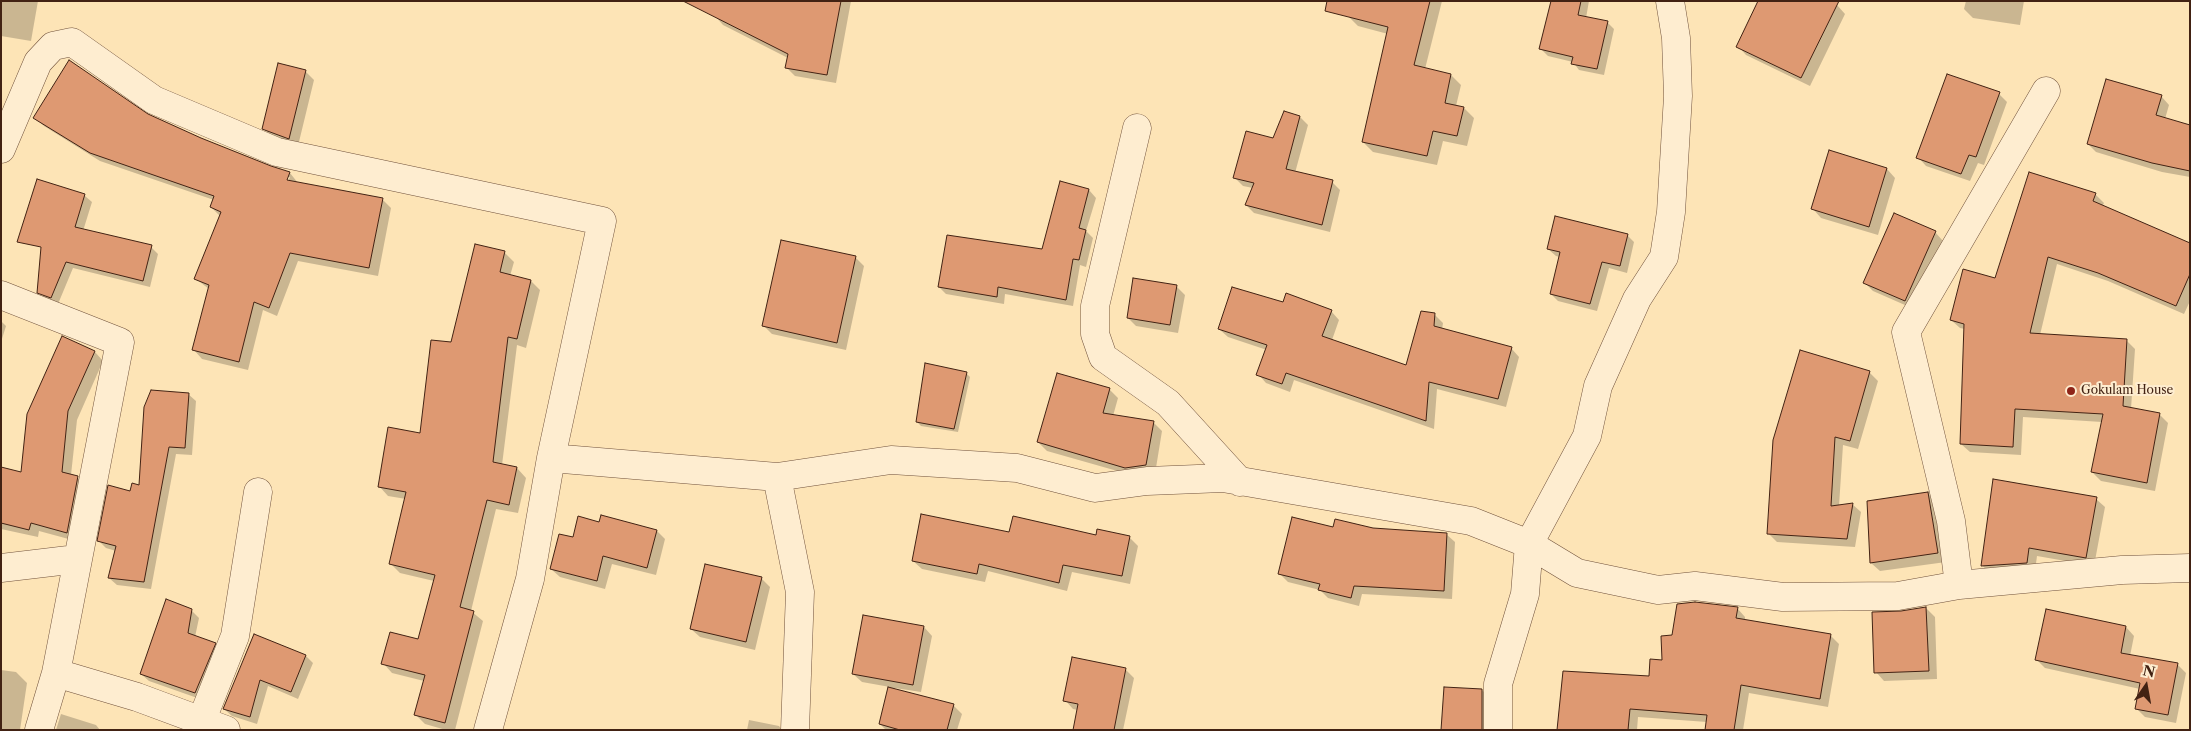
<!DOCTYPE html>
<style>
body{margin:0}
#map{position:relative;width:2191px;height:731px;overflow:hidden;background:#fde4b6;font-family:"Libre Caslon Text",serif}
canvas{display:block}
.frame{position:absolute;inset:0;border:2px solid #422213;pointer-events:none}
.north{position:absolute;left:2121px;top:661px;width:50px;height:50px;-webkit-text-stroke:4px #feedd0;paint-order:stroke;rotate:12deg;font-size:14px;font-weight:700;line-height:20px;text-align:center;color:#422213}
.north::after{content:'';display:block;margin:auto;width:18px;height:22px;background:#422213;clip-path:polygon(50% 0,100% 100%,50% 72%,0 100%)}
</style>
<div id="map">
<canvas width="2191" height="731"></canvas>
<div class="frame"></div>
<div class="north">N</div>
</div>
<script>
const ctx = document.querySelector('canvas').getContext('2d');
ctx.lineJoin = 'round';
function paint(path, color) { ctx.fillStyle = color; ctx.fill(path, 'evenodd'); }
const toPath = rows => new Path2D(rows.map(r => 'M' + r).join(''));
function stroke(path, color, width, dash) { ctx.strokeStyle = color; ctx.lineWidth = width; ctx.lineCap = dash ? 'butt' : 'round'; ctx.setLineDash(dash || []); ctx.stroke(path); }
function write(font, color, halo, rows, align = 'center') {
  ctx.font = font + ' "Libre Caslon Text",serif'; ctx.lineWidth = 4; ctx.setLineDash([]); ctx.textBaseline = 'middle'; ctx.strokeStyle = halo; ctx.fillStyle = color; for (const [text, x, y, turn = 0] of rows) {
    ctx.save(); ctx.translate(x, y); ctx.rotate((+turn || 0) * Math.PI / 180); ctx.textAlign = isNaN(turn) ? turn : align; if (halo) ctx.strokeText(text, 0, 0); ctx.fillText(text, 0, 0); ctx.restore();
  }
}
paint(toPath([
 [1,1,38,1,31,41,1,36],
 [723,1,851,1,836,83,795,76,786,67,788,58,723,25,715,16],
 [1321,1,1442,1,1425,69,1451,75,1461,85,1456,106,1464,108,1474,118,1467,146,1443,141,1437,165,1373,152,1363,142,1388,34,1358,26,1348,16,1351,6],
 [1552,1,1589,1,1586,18,1607,22,1614,29,1604,75,1579,70,1573,62,1548,56,1541,49],
 [1966,1,2024,1,2020,25,1973,18,1964,9],
 [1837,5,1845,14,1810,86,1746,55,1738,46],
 [279,65,306,72,314,80,298,146,272,137,263,128],
 [1999,94,2007,102,1984,165,1978,163,1970,181,1926,166,1918,157],
 [2161,96,2169,105,2165,119,2190,126,2190,177,2162,172,2096,152,2088,144],
 [147,115,271,168,290,173,298,183,382,199,391,208,378,276,298,261,277,316,263,310,248,370,202,359,194,350,209,289,196,279,220,216,211,207,214,200,100,161,44,126,35,118],
 [287,177,290,177,286,186],
 [1300,117,1308,125,1295,173,1332,182,1340,190,1330,232,1254,213,1246,205,1253,188,1243,186,1235,178],
 [1887,169,1895,178,1878,235,1821,218,1813,209],
 [38,180,85,196,92,202,83,231,151,247,158,254,150,287,73,268,58,304,46,299,39,292,45,223],
 [1089,190,1096,198,1086,231,1093,238,1086,267,1080,265,1073,306,1005,294,1004,304,946,294,939,287,1043,251],
 [2095,194,2104,203,2102,207,2190,245,2190,301,2184,314,2108,281,2057,264,2040,335,2126,340,2135,349,2131,409,2160,415,2168,423,2155,491,2101,481,2092,472,2102,422,2023,417,2021,455,1970,452,1961,444,1965,329,1960,328,1951,320],
 [1935,232,1943,241,1914,309,1873,291,1864,282],
 [1627,235,1634,242,1627,273,1609,268,1597,311,1558,301,1551,294,1560,257,1556,256,1548,249],
 [504,252,514,262,510,276,531,281,540,290,526,348,517,345,502,465,517,468,526,478,518,513,496,509,471,611,483,621,455,730,446,730,425,724,416,715,424,681,392,673,383,663,419,640,434,581,400,573,390,563,406,499,388,496,379,486,421,434,452,343],
 [855,257,864,266,846,350,772,334,763,325],
 [1176,286,1185,295,1178,333,1136,326,1128,318],
 [1284,304,1331,311,1339,320,1332,340,1407,366,1434,314,1443,323,1442,330,1511,348,1519,357,1506,407,1437,389,1434,429,1294,380,1290,392,1266,383,1258,374,1267,350,1228,337,1219,329],
 [1,321,6,326,1,342],
 [62,337,95,352,103,361,77,420,71,475,77,477,86,486,76,541,39,531,38,537,1,529,1,475,23,474],
 [1869,372,1878,381,1858,449,1843,445,1839,506,1852,504,1861,512,1855,547,1777,542,1768,533],
 [966,373,970,377,958,432,921,426,917,422],
 [1109,389,1118,398,1113,416,1153,422,1162,431,1155,474,1135,476,1047,451,1038,442],
 [188,394,196,401,192,455,176,454,151,589,117,585,109,578,116,551,106,548,99,541,131,492,140,486],
 [1928,493,1936,502,1946,562,1880,571,1871,563,1869,502],
 [2096,499,2105,507,2094,566,2037,556,2035,571,1990,574,1982,565],
 [600,523,657,531,665,539,656,575,612,564,605,589,560,577,551,569,574,539],
 [1334,528,1446,534,1455,542,1452,599,1362,594,1359,606,1328,598,1320,590,1288,582,1279,573],
 [1098,531,1130,538,1138,546,1130,584,1072,572,1067,591,988,571,985,582,922,569,913,561,1010,534,1097,536],
 [761,578,770,587,755,650,700,637,691,629],
 [1737,608,1745,617,1745,620,1830,635,1839,644,1828,707,1749,693,1743,730,1706,730,1707,722,1638,717,1637,730,1557,730,1650,677,1663,662,1673,637],
 [1926,608,1935,617,1937,679,1884,681,1876,672,1901,613],
 [191,610,199,618,195,637,215,644,222,651,203,700,149,681,141,674],
 [924,627,932,636,921,692,895,688,894,690,953,705,962,714,957,730,886,730,880,724,890,687,862,682,853,674],
 [2126,627,2134,636,2130,656,2177,664,2186,673,2176,723,2145,717,2136,708,2140,689,2045,668,2036,659],
 [254,635,306,656,313,663,298,699,268,686,257,724,232,716,224,709],
 [1125,669,1134,678,1123,730,1077,730,1078,710,1073,709,1065,700],
 [1,670,16,672,27,683,20,730,1,730],
 [1482,690,1493,701,1493,730,1443,730],
 [61,714,96,725,100,730,56,730],
 [749,720,779,726,782,730,747,730]
]), '#0003');
const building = toPath([
 [683,1,841,1,827,75,785,68,788,54,683,1],
 [1327,1,1430,1,1414,65,1451,74,1445,103,1464,107,1457,136,1433,131,1427,156,1362,142,1388,27,1325,11,1327,1],
 [1551,1,1581,1,1578,15,1608,21,1597,69,1571,64,1573,57,1539,49,1551,1],
 [1758,1,1839,1,1801,78,1736,47,1758,1],
 [69,60,148,114,201,138,271,166,290,172,287,180,383,198,369,268,290,253,269,308,254,302,239,362,192,350,209,285,194,279,221,212,210,207,214,196,90,153,33,118,69,60],
 [278,63,306,70,289,139,262,129,278,63],
 [1947,74,2000,92,1976,157,1969,155,1961,174,1916,158,1947,74],
 [2106,79,2162,95,2156,115,2190,125,2190,171,2152,163,2087,144,2106,79],
 [1284,111,1300,116,1286,169,1333,180,1322,225,1245,205,1254,183,1233,178,1246,131,1273,138,1284,111],
 [1829,150,1887,168,1869,227,1811,209,1829,150],
 [2029,172,2096,193,2093,201,2190,243,2190,274,2176,306,2098,273,2048,257,2030,333,2127,339,2123,406,2160,413,2147,483,2091,472,2103,414,2015,409,2013,447,1960,444,1964,324,1950,320,1963,269,1995,278,2029,172],
 [37,179,85,194,75,227,152,245,143,281,66,262,51,298,37,293,41,247,17,242,37,179],
 [1060,181,1089,189,1079,228,1086,230,1079,260,1073,259,1066,300,998,287,997,297,938,287,947,235,1042,249,1060,181],
 [1894,213,1936,231,1905,301,1863,283,1894,213],
 [1555,216,1628,234,1620,266,1602,262,1590,304,1550,294,1560,252,1547,249,1555,216],
 [781,240,856,256,837,343,762,326,781,240],
 [475,244,505,251,500,272,531,280,517,339,508,337,493,462,517,467,509,505,487,500,460,607,474,611,445,723,414,715,425,675,381,664,390,632,418,639,435,575,389,564,406,492,378,487,388,427,420,433,431,340,451,342,475,244],
 [1133,278,1177,285,1170,325,1127,318,1133,278],
 [1232,287,1283,302,1286,293,1332,310,1322,336,1406,365,1421,311,1435,313,1434,326,1512,347,1498,399,1429,382,1426,421,1286,373,1282,384,1256,375,1267,345,1218,329,1232,287],
 [62,336,95,351,68,411,62,472,78,476,67,533,31,523,29,530,1,523,1,467,21,472,27,414,62,336],
 [1800,350,1870,371,1850,441,1835,437,1831,506,1853,503,1847,539,1767,534,1773,440,1800,350],
 [925,363,967,372,954,429,916,422,925,363],
 [1057,373,1110,388,1103,413,1154,421,1146,465,1125,468,1037,442,1057,373],
 [151,390,189,393,185,448,169,447,144,582,108,578,116,546,97,541,108,485,130,491,132,483,139,485,144,407,151,390],
 [1993,479,2097,497,2086,558,2029,548,2027,563,1981,566,1993,479],
 [1928,492,1938,553,1870,563,1867,501,1928,492],
 [921,514,1009,532,1013,516,1096,535,1097,529,1130,536,1122,576,1063,565,1059,583,979,564,977,574,912,561,921,514],
 [601,515,657,530,647,568,603,556,597,581,550,569,559,534,573,537,578,516,599,522,601,515],
 [1292,517,1333,527,1335,519,1373,528,1447,533,1444,591,1354,586,1351,598,1318,590,1320,584,1278,574,1292,517],
 [705,564,762,577,746,642,690,629,705,564],
 [166,599,192,609,188,633,216,643,195,693,140,674,166,599],
 [1695,602,1738,607,1736,618,1831,634,1820,699,1741,685,1734,730,1705,730,1707,715,1630,709,1628,730,1557,730,1563,671,1649,676,1650,659,1662,660,1661,636,1672,635,1677,604,1695,602],
 [1926,607,1929,671,1874,673,1872,612,1901,611,1926,607],
 [2046,609,2126,626,2121,653,2178,663,2168,715,2135,709,2140,683,2035,660,2046,609],
 [863,615,924,626,913,685,852,674,863,615],
 [254,634,306,655,291,692,260,680,250,717,223,709,254,634],
 [1072,657,1126,668,1114,730,1073,730,1078,704,1063,701,1072,657],
 [888,687,954,704,947,730,900,730,879,724,888,687],
 [1444,687,1482,689,1482,730,1441,730,1444,687]
]);
paint(building, '#de9972');
stroke(building, '#422213', 1);
const minor = toPath([
 [1137,128,1095,306,1095,334,1103,357,1168,403,1240,482],
 [1,149,38,62,53,46,72,42,154,100,277,152,602,221,551,458,530,579,488,730],
 [1,295,120,342,56,673,39,730],
 [551,458,777,477],
 [1,568,77,559],
 [1959,585,1951,521,1906,332,2046,91],
 [56,673,137,697,226,730],
 [201,722,235,636,258,492],
 [795,730,800,592,777,477,891,460,1017,468,1095,488,1147,481,1223,478,1471,521,1529,544,1577,573,1658,590,1695,586,1783,597,1898,596,1959,585,2122,570,2190,568],
 [1498,730,1498,684,1525,594,1529,544,1587,436,1598,386,1637,299,1664,257,1671,212,1678,96,1676,38,1670,1]
]);
stroke(minor, '#71523c', 29);
stroke(minor, '#feedd0', 28);
for (const [x, y, r, color] of [
 [2071,391,5,"#8f2418"]
]) { const dot = new Path2D(); dot.arc(x, y, r, 0, 2 * Math.PI); ctx.fillStyle = color; ctx.fill(dot); stroke(dot, '#feedd0', 2); }
write('12px', '#422213', '#feedd0', [
 ["Gokulam House",2081,391]
], 'left');
</script>
